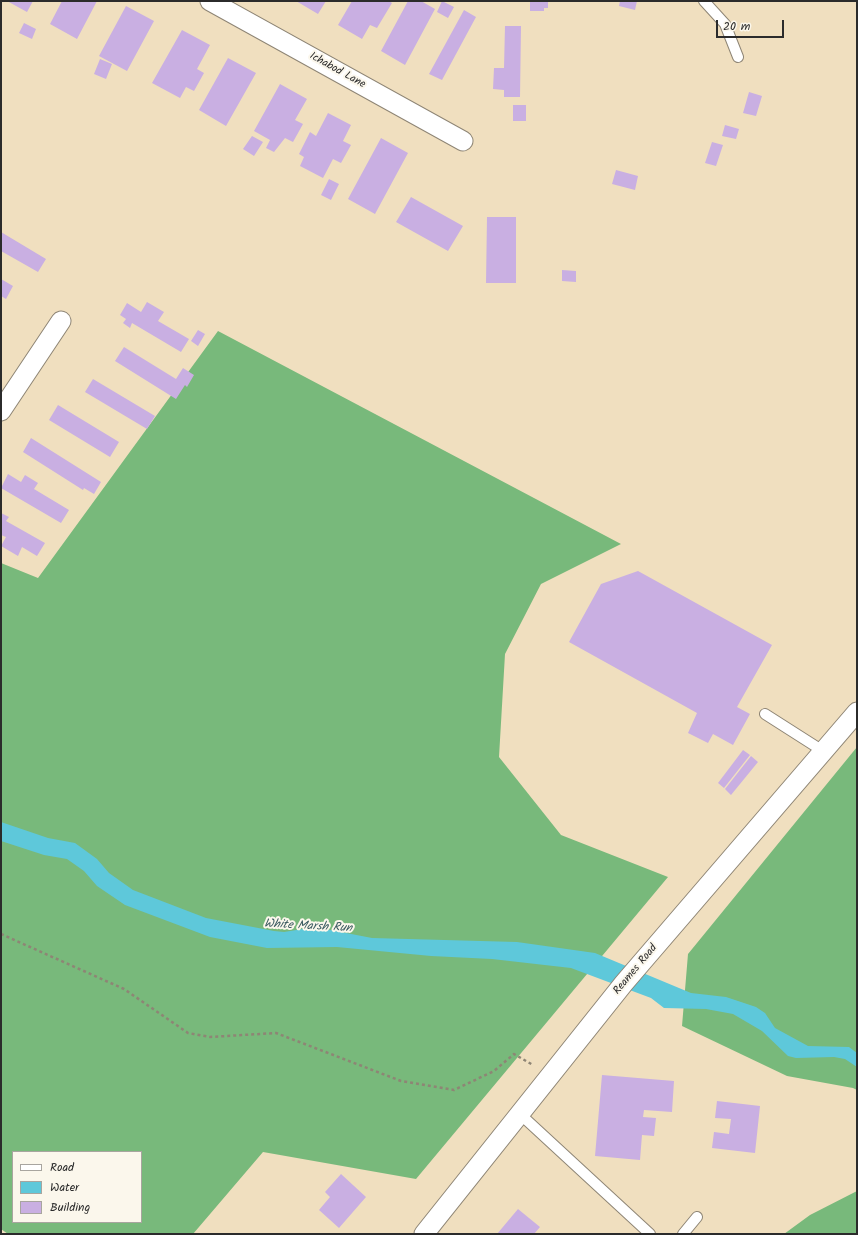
<!DOCTYPE html>
<style>
body{margin:0}
#map{position:relative;width:858px;height:1235px;overflow:hidden;background:#f0dfbf;font-family:Kalam,sans-serif}
canvas{display:block}
.frame{position:absolute;inset:0;border:2px solid #2b2b2b;pointer-events:none}
.legend{position:absolute;left:12px;top:1151px;width:130px;height:72px;box-sizing:border-box;background:#fbf7ec;border:1px solid #a8a59f;margin:0;padding:5px 7px;list-style:none;font-size:12px;color:#2b2b2b}
.legend li{display:flex;align-items:center;gap:8px;height:20px}
.legend b{width:20px;border:1px solid #a8a59f}
.scale{position:absolute;left:716px;top:20px;width:68px;height:18px;box-sizing:border-box;border:2px solid #2b2b2b;border-top:0;padding-left:5px;font-size:12px;line-height:14px;white-space:nowrap;color:#2b2b2b;-webkit-text-stroke:3px #fbf7ec;paint-order:stroke}
</style>
<div id="map">
<canvas width="858" height="1235"></canvas>
<div class="frame"></div>
<ul class="legend">
<li><b style="height:5px;background:#fff"></b>Road</li>
<li><b style="height:11px;background:#5ec8da"></b>Water</li>
<li><b style="height:11px;background:#c9afe2"></b>Building</li>
</ul>
<div class="scale">20 m</div>
</div>
<script>
const ctx = document.querySelector('canvas').getContext('2d');
ctx.lineJoin = 'round';
function paint(path, color) { ctx.fillStyle = color; ctx.fill(path, 'evenodd'); }
const toPath = rows => new Path2D(rows.map(r => 'M' + r).join(''));
function stroke(path, color, width, dash) { ctx.strokeStyle = color; ctx.lineWidth = width; ctx.lineCap = dash ? 'butt' : 'round'; ctx.setLineDash(dash || []); ctx.stroke(path); }
function write(font, color, halo, rows, align = 'center') {
  ctx.font = font + ' Kalam,sans-serif'; ctx.lineWidth = 4; ctx.setLineDash([]); ctx.textBaseline = 'middle'; ctx.strokeStyle = halo; ctx.fillStyle = color; for (const [text, x, y, turn = 0] of rows) {
    ctx.save(); ctx.translate(x, y); ctx.rotate((+turn || 0) * Math.PI / 180); ctx.textAlign = isNaN(turn) ? turn : align; if (halo) ctx.strokeText(text, 0, 0); ctx.fillText(text, 0, 0); ctx.restore();
  }
}
paint(toPath([
 [218,331,621,544,541,584,505,654,499,757,561,835,668,877,416,1179,263,1152,193,1234,8,1234,1,1229,1,563,38,578],
 [13,1152,141,1152,141,1222,13,1222],
 [857,747,857,1090,853,1088,787,1076,682,1026,688,954],
 [857,1191,857,1234,784,1234,810,1215]
]), '#78b97b');
paint(toPath([
 [1,822,48,838,75,843,97,859,109,873,133,890,206,918,274,931,284,932,315,927,372,938,517,942,595,953,691,993,726,997,756,1007,765,1013,775,1028,808,1046,849,1047,857,1053,857,1067,845,1059,834,1057,796,1058,788,1056,762,1031,733,1014,706,1009,664,1008,651,998,571,968,492,959,431,956,337,947,267,948,210,937,125,905,97,886,84,871,67,859,44,855,1,841]
]), '#5ec8da');
paint(toPath([
 [7,1,33,1,27,12],
 [62,1,97,1,77,39,50,24],
 [296,1,326,1,318,14],
 [352,1,389,1,392,3,377,28,370,25,362,39,338,25],
 [408,1,421,1,435,9,405,65,381,51],
 [442,1,454,7,448,18,437,12],
 [530,1,548,1,548,8,544,8,544,11,530,11],
 [620,1,637,1,635,10,619,6],
 [126,6,154,21,127,71,99,56],
 [464,10,476,17,442,80,429,74],
 [24,23,36,29,32,39,19,33],
 [505,26,521,26,520,97,504,97,504,90,493,89,494,68,504,68],
 [182,30,210,45,197,69,204,73,194,91,186,87,180,98,152,83],
 [228,58,256,73,226,126,199,110],
 [100,59,112,64,106,79,94,74],
 [280,84,307,99,295,120,303,124,293,142,285,138,274,152,266,148,270,140,254,131],
 [749,92,762,96,756,116,743,113],
 [513,105,526,105,526,121,513,121],
 [328,113,351,125,343,141,351,145,341,163,333,159,323,178,300,166,304,157,299,154,310,132,316,136],
 [725,125,739,129,736,139,722,136],
 [252,136,263,142,254,156,243,149],
 [381,138,408,153,375,214,348,199],
 [712,142,723,145,716,166,705,163],
 [616,170,638,176,635,190,612,184],
 [329,179,339,184,331,200,321,195],
 [411,197,463,226,448,251,396,222],
 [487,217,516,217,516,283,486,283],
 [1,232,46,259,38,272,1,251],
 [562,270,576,271,576,282,562,281],
 [1,279,13,286,6,299,1,296],
 [147,302,164,312,158,321,189,339,181,352,132,323,130,328,123,323,126,319,120,315,127,303,141,312],
 [198,330,205,334,198,346,191,341],
 [124,347,176,379,183,368,194,375,187,387,185,385,176,399,115,361],
 [93,379,155,416,147,429,85,392],
 [58,405,119,442,110,457,49,420],
 [31,438,101,482,94,494,84,488,83,490,23,452],
 [8,474,21,482,25,475,38,483,34,489,69,510,61,523,1,488],
 [1,513,9,517,6,521,45,543,37,556,22,547,18,556,1,546,6,537,1,535],
 [638,571,772,645,737,707,750,714,733,745,713,734,708,743,688,733,697,713,569,642,601,584],
 [743,750,750,755,724,788,718,783],
 [751,756,758,762,731,795,725,789],
 [602,1075,674,1081,672,1112,644,1110,643,1117,656,1118,654,1136,642,1135,640,1160,595,1156],
 [717,1101,760,1106,755,1153,712,1148,714,1132,729,1134,731,1119,715,1118],
 [341,1174,366,1197,339,1228,319,1210,330,1197,325,1192],
 [518,1209,540,1227,534,1234,497,1234]
]), '#c9afe2');
const service = toPath([
 [704,1,725,24,738,57],
 [765,714,823,751],
 [520,1114,650,1234],
 [683,1234,697,1217]
]);
const minor = toPath([
 [210,1,463,141],
 [1,411,61,321],
 [424,1234,624,983,857,712]
]);
stroke(service, '#8e8575', 12);
stroke(minor, '#8e8575', 21);
stroke(toPath([
 [1,934,124,989,188,1033,210,1037,276,1033,401,1081,454,1090,494,1071,514,1054,533,1065]
]), '#8e8575', 2.5, [3, 3]);
stroke(service, '#fff', 10);
stroke(minor, '#fff', 19);
write('11px', '#2b2b2b', '#fbf7ec', [
 ["Ichabod Lane",337,71,29],
 ["Reames Road",636,970,-50]
]);
write('italic 12px', '#3a5a60', '#fbf7ec', [
 ["White Marsh Run",308,927,3]
]);
</script>
